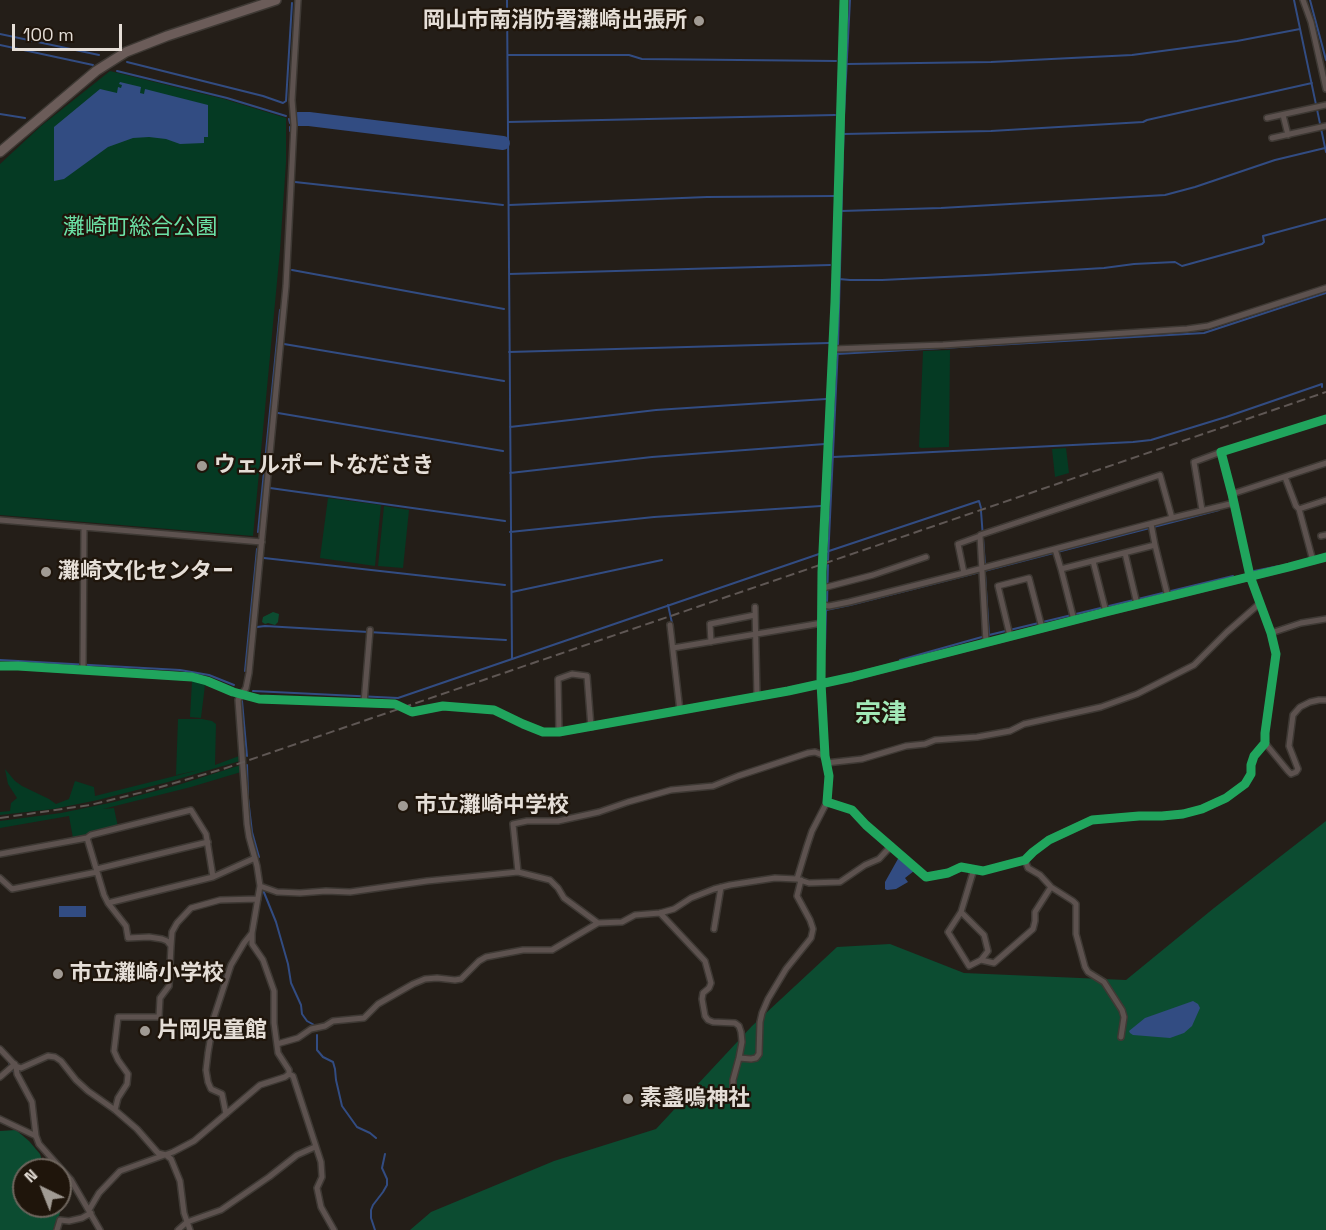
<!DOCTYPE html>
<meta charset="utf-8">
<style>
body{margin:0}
#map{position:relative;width:1326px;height:1230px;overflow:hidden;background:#241e18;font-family:"Space Grotesk",sans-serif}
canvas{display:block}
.north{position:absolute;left:12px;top:1158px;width:60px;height:60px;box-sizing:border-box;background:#1f150b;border:2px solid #6e655d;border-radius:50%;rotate:317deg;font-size:16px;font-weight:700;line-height:24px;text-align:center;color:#e5ded7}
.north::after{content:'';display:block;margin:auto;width:21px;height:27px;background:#a19b94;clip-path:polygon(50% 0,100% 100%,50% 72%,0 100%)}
.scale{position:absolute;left:12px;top:24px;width:110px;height:27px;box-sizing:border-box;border:3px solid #e5ded7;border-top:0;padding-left:8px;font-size:18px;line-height:21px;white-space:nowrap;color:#e5ded7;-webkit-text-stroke:4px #1f150b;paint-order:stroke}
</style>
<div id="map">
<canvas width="1326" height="1230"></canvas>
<div class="north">N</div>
<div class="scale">100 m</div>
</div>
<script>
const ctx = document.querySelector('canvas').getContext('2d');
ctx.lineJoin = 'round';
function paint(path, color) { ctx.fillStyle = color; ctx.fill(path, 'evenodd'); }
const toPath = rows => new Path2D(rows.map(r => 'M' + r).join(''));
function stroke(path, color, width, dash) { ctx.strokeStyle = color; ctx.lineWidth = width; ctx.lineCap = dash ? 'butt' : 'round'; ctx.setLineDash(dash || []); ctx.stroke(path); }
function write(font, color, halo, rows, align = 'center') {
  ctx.font = font + ' "Space Grotesk","Noto Sans JP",sans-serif'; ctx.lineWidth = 4.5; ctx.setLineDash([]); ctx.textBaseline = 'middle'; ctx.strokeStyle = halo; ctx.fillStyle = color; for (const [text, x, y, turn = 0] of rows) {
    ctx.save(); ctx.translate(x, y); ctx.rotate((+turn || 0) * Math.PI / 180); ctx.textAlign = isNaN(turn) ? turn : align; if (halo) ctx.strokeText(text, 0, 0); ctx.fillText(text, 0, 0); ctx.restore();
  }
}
paint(toPath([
 [110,71,224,99,286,118,286,162,280,250,253,536,0,515,0,164,41,126],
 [950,350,949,447,921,448,919,447,923,351],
 [1066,448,1069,473,1055,477,1052,449],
 [328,498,381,505,375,566,320,558],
 [384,506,409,510,403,568,378,566],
 [192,681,205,685,201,718,190,717],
 [178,719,202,719,212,721,216,724,215,765,239,756,240,761,168,782,98,800,53,809,0,815,0,812,10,811,11,803,17,798,8,784,5,769,15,781,22,786,49,799,56,804,69,799,75,781,94,787,95,796,199,770,176,775],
 [241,765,241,772,191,787,103,809,114,808,118,827,73,838,69,816,0,828,0,821,61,813,114,802,178,785]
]), '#053a23');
paint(toPath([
 [273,612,279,614,278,622,275,625,268,623,265,624,262,622,263,617],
 [1326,821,1326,1230,410,1230,431,1212,554,1161,656,1129,752,1026,837,947,890,944,964,973,1126,980,1214,908],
 [16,1130,29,1141,40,1154,45,1170,24,1170,24,1206,57,1206,60,1213,53,1230,0,1230,0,1131]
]), '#0c4c31');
paint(toPath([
 [120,82,141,87,140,93,144,94,145,89,208,105,208,137,204,137,204,143,180,144,166,139,149,137,133,138,108,147,64,179,54,181,54,127,100,89,117,93,118,87,121,88,122,85,119,84],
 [899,857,914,871,905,878,908,882,896,889,887,890,885,889,885,882],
 [59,906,86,906,86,917,59,917],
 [1193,1001,1198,1004,1200,1008,1192,1026,1184,1033,1170,1038,1133,1035,1130,1033,1129,1031,1145,1018]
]), '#324c82');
stroke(toPath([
 [507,0,512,659],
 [1294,0,1326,152],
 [1310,0,1326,60],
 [0,34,99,55],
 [0,45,93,65],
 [508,55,629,55,642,59,836,61],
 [127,62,263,96,283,103,286,101,292,3],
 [847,64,991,62,1132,55,1237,41,1300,29],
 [117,71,227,98,286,116],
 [0,114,25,118],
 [289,119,290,123],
 [508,122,835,115],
 [290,131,290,127],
 [844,134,991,131,1143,122,1147,120,1312,83],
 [295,182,503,205],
 [509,205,707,197,834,196],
 [841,211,941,208,1165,195,1195,187,1275,160,1325,148],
 [292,270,504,309],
 [509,274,830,265],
 [839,279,850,280,882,280,986,275,1104,268,1134,264,1175,262,1182,266,1262,244,1264,242,1263,236,1326,219],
 [284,344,504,381],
 [509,352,829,343],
 [837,354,1204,333,1326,293],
 [278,413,503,451],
 [510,427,656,410,826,399],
 [833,457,1133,442,1151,440,1226,417,1322,384,1322,387],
 [510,473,652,457,825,444],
 [270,488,505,521],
 [981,511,985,565],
 [258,532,280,310],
 [510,532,654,517,821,506],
 [826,552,979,501,981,508],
 [264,558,505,585],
 [828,560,838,346,844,115,850,0],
 [984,571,1219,510],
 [1254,571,1279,566],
 [985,574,989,635],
 [512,592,662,560],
 [827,604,828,565],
 [668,605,672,623],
 [826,610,850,605,980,572],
 [257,627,265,626,506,640],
 [825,649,826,610],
 [0,660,180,670,209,675,234,685],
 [900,660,989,635,1233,576],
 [245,671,257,549],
 [253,691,398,698,819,554],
 [242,701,247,756],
 [247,765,248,798,252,832,259,857],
 [263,890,276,922,288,964,291,983,301,1005,302,1014,307,1021,316,1026],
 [317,1035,317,1050,323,1057,333,1062,335,1069,336,1080,342,1106,357,1127,370,1133,376,1138],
 [9,1063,16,1076],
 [375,1230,371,1218,371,1210,373,1205,383,1192,387,1185,387,1179,382,1168,385,1154]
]), '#324c82', 2);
stroke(toPath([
 [298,119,309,119,503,143]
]), '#324c82', 14);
const minor = toPath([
 [298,0,292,100,294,125,286,286,249,673,246,688,238,700,247,824,249,837,257,866,260,886,252,933,252,944,263,960,274,991,274,1023,278,1053,289,1070,289,1074,293,1076,321,1162,322,1177,317,1188,321,1207,334,1230],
 [844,0,835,302,822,572,821,683,825,756,829,776,827,802,852,810,866,825,926,877,948,873,961,867,983,871,1025,860,1033,852,1049,840,1092,820,1139,816,1162,816,1183,814,1202,809,1226,798,1245,784,1251,774,1251,765,1254,756,1265,743,1265,733,1276,654,1271,633,1250,576,1232,494,1221,452,1326,419],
 [1303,0,1311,22,1326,89],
 [1283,115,1288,135],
 [1267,118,1326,105],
 [1272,138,1326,126],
 [833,349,943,345,1187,329,1208,326,1326,288],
 [1285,477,1296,506,1299,509,1313,561],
 [1232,494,1326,463],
 [1299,509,1326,500],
 [1202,510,1194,462,1221,452],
 [1172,518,1234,503],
 [0,520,262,542],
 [1151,524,1155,545],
 [980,536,986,642],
 [1321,536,1326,535],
 [1055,549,1061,569],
 [1125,553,1137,604],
 [1093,561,1106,612],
 [823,588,873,575,926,557],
 [823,605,829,606,849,602,964,573,1172,518,1160,475,980,535,980,536,958,544,964,573],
 [755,607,757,697],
 [1074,620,1061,569,1155,545,1168,597],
 [670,625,680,711],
 [1271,633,1301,623,1326,619],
 [1010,636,998,586,1029,578,1042,628],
 [711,642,710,624,755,615],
 [673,648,822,623],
 [0,666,18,666,192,677,207,681,233,692,259,699,395,704,412,712,443,706,494,710,523,724,543,732,559,732,788,691,852,677,1106,612,1289,567,1326,557],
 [83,670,84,527],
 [364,703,370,630],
 [559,732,558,679,572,674,587,676,591,727],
 [1265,743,1288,771,1291,774,1296,772,1298,769,1289,746,1293,715,1300,707,1310,702,1319,700,1326,700],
 [826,763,862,759,906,746,925,744,935,740,977,737,1010,731,1024,724,1101,707,1137,694,1194,665,1227,632,1259,604],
 [87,838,91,835,191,810,206,834,213,877],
 [0,854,87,838,104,895,108,903,126,926,128,938,149,937,162,939,167,941,171,946,169,986,160,998,159,1017,118,1017,114,1051,118,1060,128,1074,127,1084,118,1098,115,1110],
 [1025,860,1028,868,1040,875,1051,887,1073,901,1076,904,1076,934,1085,967,1088,972,1104,982,1122,1010,1124,1017,1121,1037],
 [97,869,208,842],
 [974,869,961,912,948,932,969,966,981,960,994,963,1033,929,1035,921,1035,912,1051,887],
 [518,872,513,824,527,821,558,821,599,812,628,802,671,790,713,786,738,776,808,753,815,752,825,756],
 [0,878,12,889,97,872],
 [797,879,807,846,812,831,827,802],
 [260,886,277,892,300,893,326,891,350,892,427,881,518,872,550,880,558,888,564,898,598,923],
 [108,903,213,877,255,858],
 [961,912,984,935,988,951,981,960],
 [660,913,705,961,711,983,709,988,703,993,702,999,705,1016,708,1020,713,1022,735,1023,739,1026,741,1032,742,1042,739,1058,733,1080,733,1092],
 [714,929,721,887],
 [171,946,172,932,177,923,191,908,220,900,258,899],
 [277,1044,298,1038,311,1029,325,1026,333,1021,364,1018,378,1004,413,984,425,979,437,978,455,980,461,979,479,961,486,957,523,950,552,950,598,923,622,922,635,915,660,913,674,909,691,898,714,889,730,885,775,878,797,879,809,883,840,882,865,865,879,859,891,846],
 [0,1049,16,1066,17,1074,32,1102,36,1136,39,1144,71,1180,100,1230],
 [739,1058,751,1059,756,1058,759,1054,760,1022,762,1013,768,999,786,969,811,938,813,929,810,920,797,896,801,880],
 [16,1066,21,1068,48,1056,55,1057,61,1061,76,1080,88,1091,115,1110,137,1129,158,1153,166,1155,171,1159,180,1181,184,1213,190,1230],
 [0,1077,15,1064],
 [226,1114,222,1094,211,1089,208,1082,206,1070,208,1053,214,1017,231,965,244,943,252,933],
 [0,1119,36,1136],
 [89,1210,99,1193,120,1171,173,1152,194,1141,260,1085,285,1077,289,1074],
 [57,1230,60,1220,69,1221,82,1218,91,1213],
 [178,1230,187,1222,221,1210,269,1177,297,1155,315,1147]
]);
const primary = toPath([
 [0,152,96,71,126,52,167,36,276,0]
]);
stroke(minor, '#3e3934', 8);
stroke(primary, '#3e3934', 12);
stroke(minor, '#5d524f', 5);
stroke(primary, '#6b5c59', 9);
stroke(toPath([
 [0,818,90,805,143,792,223,769,1326,392]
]), '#5f5754', 2, [9, 4.5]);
stroke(toPath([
 [844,0,835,302,822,572,821,683,825,756,829,776,827,802,852,810,866,825,926,877,948,873,961,867,983,871,1025,860,1033,852,1049,840,1092,820,1139,816,1162,816,1183,814,1202,809,1226,798,1245,784,1251,774,1251,765,1254,756,1265,743,1265,733,1276,654,1271,633,1250,576,1232,494,1221,452,1326,419],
 [0,666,18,666,192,677,207,681,233,692,259,699,395,704,412,712,443,706,494,710,523,724,543,732,559,732,788,691,852,677,1106,612,1289,567,1326,557]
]), '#20a55d', 9);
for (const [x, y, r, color] of [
 [699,21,6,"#a19b94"],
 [202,466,6,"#a19b94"],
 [46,572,6,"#a19b94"],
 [403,806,6,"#a19b94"],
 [58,974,6,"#a19b94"],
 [145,1031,6,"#a19b94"],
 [628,1099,6,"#a19b94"]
]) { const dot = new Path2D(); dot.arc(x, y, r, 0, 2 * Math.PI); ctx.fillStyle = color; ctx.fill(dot); stroke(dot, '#1f150b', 2); }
write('bold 22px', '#e5ded7', '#1f150b', [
 ["岡山市南消防署灘崎出張所",687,21,"right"],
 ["ウェルポートなださき",214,466],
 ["灘崎文化センター",58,572],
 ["市立灘崎中学校",415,806],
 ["市立灘崎小学校",70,974],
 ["片岡児童館",157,1031],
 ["素盞嗚神社",640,1099]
], 'left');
write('22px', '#6be1a6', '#1f150b', [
 ["灘崎町総合公園",140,228]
]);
write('bold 26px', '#a2e9b7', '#1f150b', [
 ["宗津",881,715]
]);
</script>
